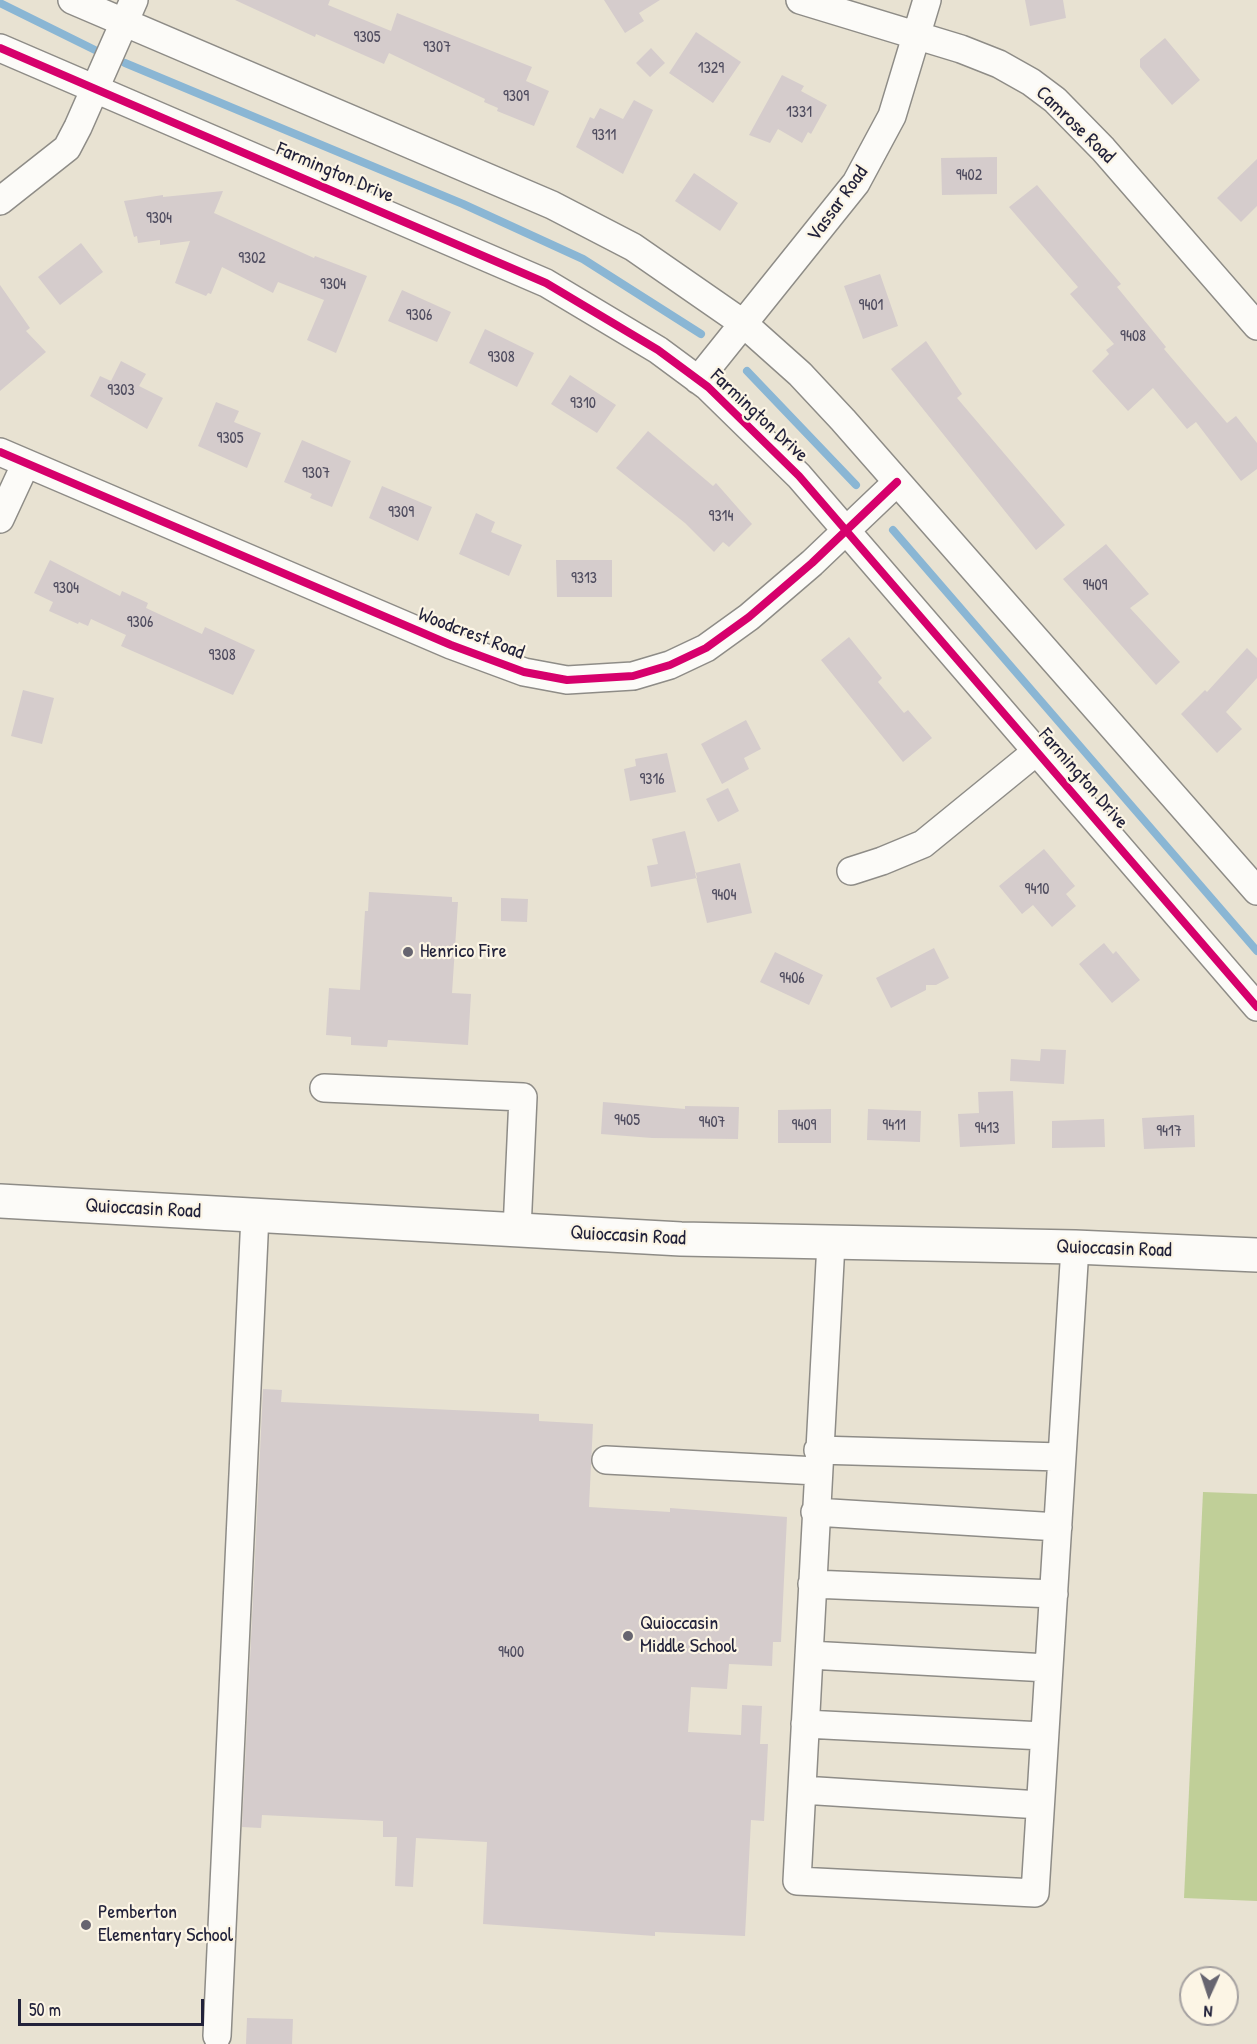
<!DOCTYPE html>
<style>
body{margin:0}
#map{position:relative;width:1257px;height:2044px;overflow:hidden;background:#e8e2d2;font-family:"Patrick Hand",sans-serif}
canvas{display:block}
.north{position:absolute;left:1179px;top:1966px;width:60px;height:60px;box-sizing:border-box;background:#fcf5e5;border:2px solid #a5a1a1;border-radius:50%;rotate:183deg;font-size:16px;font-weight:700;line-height:24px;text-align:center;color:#22223b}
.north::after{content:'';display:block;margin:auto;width:21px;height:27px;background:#676570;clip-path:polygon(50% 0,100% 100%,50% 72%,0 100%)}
.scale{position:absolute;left:18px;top:1999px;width:186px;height:27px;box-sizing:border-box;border:3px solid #22223b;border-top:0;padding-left:8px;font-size:18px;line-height:21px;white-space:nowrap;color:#22223b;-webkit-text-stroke:4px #fcf5e5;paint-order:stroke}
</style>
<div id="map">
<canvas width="1257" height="2044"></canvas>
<div class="north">N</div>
<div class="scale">50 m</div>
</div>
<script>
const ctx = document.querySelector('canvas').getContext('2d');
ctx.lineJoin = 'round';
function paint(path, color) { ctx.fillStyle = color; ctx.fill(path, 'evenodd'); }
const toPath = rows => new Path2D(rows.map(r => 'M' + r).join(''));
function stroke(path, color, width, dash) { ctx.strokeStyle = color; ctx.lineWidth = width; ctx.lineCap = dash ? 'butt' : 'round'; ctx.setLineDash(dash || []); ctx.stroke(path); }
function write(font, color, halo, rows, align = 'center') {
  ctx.font = font + ' "Patrick Hand",sans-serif'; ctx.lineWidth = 4.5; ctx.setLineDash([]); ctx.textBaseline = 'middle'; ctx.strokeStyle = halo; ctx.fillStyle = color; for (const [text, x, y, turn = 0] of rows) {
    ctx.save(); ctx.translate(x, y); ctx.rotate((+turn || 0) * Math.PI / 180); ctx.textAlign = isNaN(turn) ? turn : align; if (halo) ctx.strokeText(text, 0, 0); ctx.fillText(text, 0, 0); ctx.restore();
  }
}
paint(toPath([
 [1203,1492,1257,1494,1257,1901,1184,1898]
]), '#c0cf98');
stroke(toPath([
 [0,3,99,52],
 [125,63,463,204,583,259,701,334],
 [747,371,856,485],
 [893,530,1257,951]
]), '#8ab6d4', 8);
paint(toPath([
 [235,0,330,0,328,5,391,31,397,13,532,67,526,81,549,91,534,126,497,111,498,108,484,102,485,99,389,53,384,64,316,34,315,37],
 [604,0,660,0,639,13,644,21,625,33],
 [1025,0,1063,0,1066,18,1030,26],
 [696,32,741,62,713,103,669,73],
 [1165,38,1200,80,1172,105,1140,67,1140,59],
 [651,48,665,63,650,77,636,63],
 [782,75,804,86,801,91,827,105,811,134,808,132,802,143,778,129,770,143,749,135],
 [634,100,653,110,623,174,576,147,590,117,594,119,600,108,623,119],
 [997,157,997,194,942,195,941,158],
 [1257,159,1257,206,1241,222,1217,198],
 [694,173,738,203,720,231,675,201],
 [1037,185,1121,284,1117,287,1166,347,1164,349,1227,423,1236,416,1257,443,1257,469,1241,481,1196,422,1187,429,1153,388,1128,411,1092,371,1109,354,1106,350,1114,344,1070,294,1078,287,1009,207],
 [223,191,214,213,314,258,315,256,367,276,336,353,307,340,324,300,278,282,273,293,222,267,211,294,208,293,206,296,175,283,190,241,160,245,160,240,138,243,137,236,134,237,124,201,163,195,163,197],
 [81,243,103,272,60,305,38,277],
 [880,274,898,326,863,339,844,286],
 [0,285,30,328,26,331,46,352,0,391],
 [402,290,451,312,437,342,388,321],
 [485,329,534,353,517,387,469,363],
 [926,341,962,394,957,398,1065,525,1036,550,891,369],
 [121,361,146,374,139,386,163,398,147,429,90,396,100,376,111,381],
 [570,375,616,405,597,433,551,404],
 [216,402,239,411,234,422,261,433,247,468,198,446],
 [648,431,713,486,716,483,752,524,729,547,723,542,714,552,685,523,616,468],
 [302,440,351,461,332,507,310,498,312,494,284,482],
 [382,486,432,507,418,541,369,518],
 [476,513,495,522,491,532,522,545,509,576,459,554],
 [1106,544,1149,594,1130,608,1180,662,1156,685,1063,579],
 [50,560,120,596,122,591,148,603,146,608,202,634,205,627,255,650,233,695,121,646,126,635,91,619,88,626,79,622,78,624,49,611,53,602,34,593],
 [556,560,612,560,612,597,557,597],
 [849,637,882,678,878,682,904,713,908,710,932,738,903,762,821,660],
 [1247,648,1257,658,1257,678,1226,712,1242,729,1217,753,1181,714,1205,690,1207,692],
 [23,690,54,698,42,744,11,736],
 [746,720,761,749,744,758,749,769,722,784,701,744],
 [667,753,676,792,630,801,624,769,636,766,635,759],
 [728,788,739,811,718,822,706,799],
 [685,831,697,878,651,887,647,866,658,864,652,839],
 [1044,849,1075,886,1066,894,1076,906,1052,927,1033,905,1022,914,999,886],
 [740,863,752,913,707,923,695,873],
 [369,892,452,897,452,902,458,902,452,993,471,994,468,1045,388,1040,387,1047,351,1045,351,1037,326,1035,329,988,360,990,365,911,368,911],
 [501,898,528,899,527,922,501,921],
 [1104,943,1113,954,1116,951,1140,980,1112,1003,1079,964],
 [934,948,949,978,936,985,926,985,926,990,891,1008,876,978],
 [775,952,823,975,809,1005,760,982],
 [1041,1049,1066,1050,1064,1084,1010,1081,1011,1059,1040,1061],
 [1013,1091,1015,1144,960,1147,958,1114,979,1113,978,1092],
 [603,1102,685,1109,685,1106,739,1107,738,1139,652,1138,601,1134],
 [831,1109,831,1143,778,1143,778,1110],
 [868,1109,921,1111,920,1142,867,1140],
 [1194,1115,1195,1147,1144,1149,1142,1118],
 [1104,1119,1105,1147,1052,1148,1052,1121],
 [263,1389,282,1390,281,1402,539,1414,539,1421,593,1424,589,1507,670,1512,670,1508,787,1517,781,1642,773,1642,772,1666,729,1664,727,1689,691,1687,688,1732,741,1735,742,1705,762,1706,760,1744,768,1744,764,1821,751,1820,745,1936,655,1932,655,1936,483,1924,487,1842,416,1838,413,1887,395,1886,397,1837,383,1837,383,1821,262,1815,261,1828,242,1827],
 [247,2018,293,2019,292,2044,246,2044]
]), '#d5cccc');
const minor = toPath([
 [72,0,552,205,633,247,744,324,800,374,843,420,1257,891],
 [800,0,961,49,999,64,1031,82,1055,100,1103,149,1257,326],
 [0,48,546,283,658,350,708,387,799,476,1257,1007],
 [0,201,67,148,78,127,134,0],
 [698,380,856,183,892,116,927,0],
 [0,452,451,645,524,672,567,680,633,676,670,665,706,648,749,617,812,563,897,482],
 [0,519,26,463],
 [851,871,882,861,923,844,1037,751],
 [324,1088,523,1097,517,1230],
 [831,1243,797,1881,1035,1893,1075,1247],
 [818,1450,1061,1457],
 [606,1460,817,1471],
 [815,1512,1058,1527],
 [812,1584,1054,1594],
 [809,1655,1048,1668],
 [805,1724,1043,1736],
 [802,1790,1040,1805],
 [217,2036,255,1215]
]);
const major = toPath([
 [0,1201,681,1239,1075,1247,1257,1255]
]);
stroke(minor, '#8e8c87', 30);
stroke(major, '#8e8c87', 36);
stroke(minor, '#fcfbf8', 27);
stroke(major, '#fcfbf8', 33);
stroke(toPath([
 [0,48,546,283,658,350,708,387,799,476,1257,1007],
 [0,452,451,645,524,672,567,680,633,676,670,665,706,648,749,617,812,563,897,482]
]), '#d6006c', 8);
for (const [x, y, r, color] of [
 [408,952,6,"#676570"],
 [628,1636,6,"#676570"],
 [86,1925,6,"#676570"]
]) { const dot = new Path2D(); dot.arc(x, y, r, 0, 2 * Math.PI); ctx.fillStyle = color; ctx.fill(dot); stroke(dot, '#fcf5e5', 2); }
write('16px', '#4f4c5f', null, [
 ["9305",367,38],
 ["9307",437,48],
 ["1329",711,69],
 ["9309",516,97],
 ["1331",799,113],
 ["9311",604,136],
 ["9402",969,176],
 ["9304",159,219],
 ["9302",252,259],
 ["9304",333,285],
 ["9401",871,306],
 ["9306",419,316],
 ["9408",1133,337],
 ["9308",501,358],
 ["9303",121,391],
 ["9310",583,404],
 ["9305",230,439],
 ["9307",316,474],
 ["9309",401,513],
 ["9314",721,517],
 ["9313",584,579],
 ["9409",1095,586],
 ["9304",66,589],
 ["9306",140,623],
 ["9308",222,656],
 ["9316",652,780],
 ["9410",1037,890],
 ["9404",724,896],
 ["9406",792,979],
 ["9405",627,1121],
 ["9407",712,1123],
 ["9409",804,1126],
 ["9411",894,1126],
 ["9413",987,1129],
 ["9417",1169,1132],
 ["9400",511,1653]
]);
write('20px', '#22223b', '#fcf5e5', [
 ["Camrose Road",1075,125,44],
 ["Farmington Drive",335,173,23],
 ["Vassar Road",838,204,-54],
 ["Farmington Drive",759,416,43],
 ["Woodcrest Road",471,634,21],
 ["Farmington Drive",1083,779,49],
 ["Quioccasin Road",143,1209,3],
 ["Quioccasin Road",628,1236,3],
 ["Quioccasin Road",1114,1249,2]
]);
write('20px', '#22223b', '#fcf5e5', [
 ["Henrico Fire",420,952],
 ["Quioccasin",640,1624],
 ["Middle School",640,1647],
 ["Pemberton",98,1913],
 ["Elementary School",98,1936]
], 'left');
</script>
